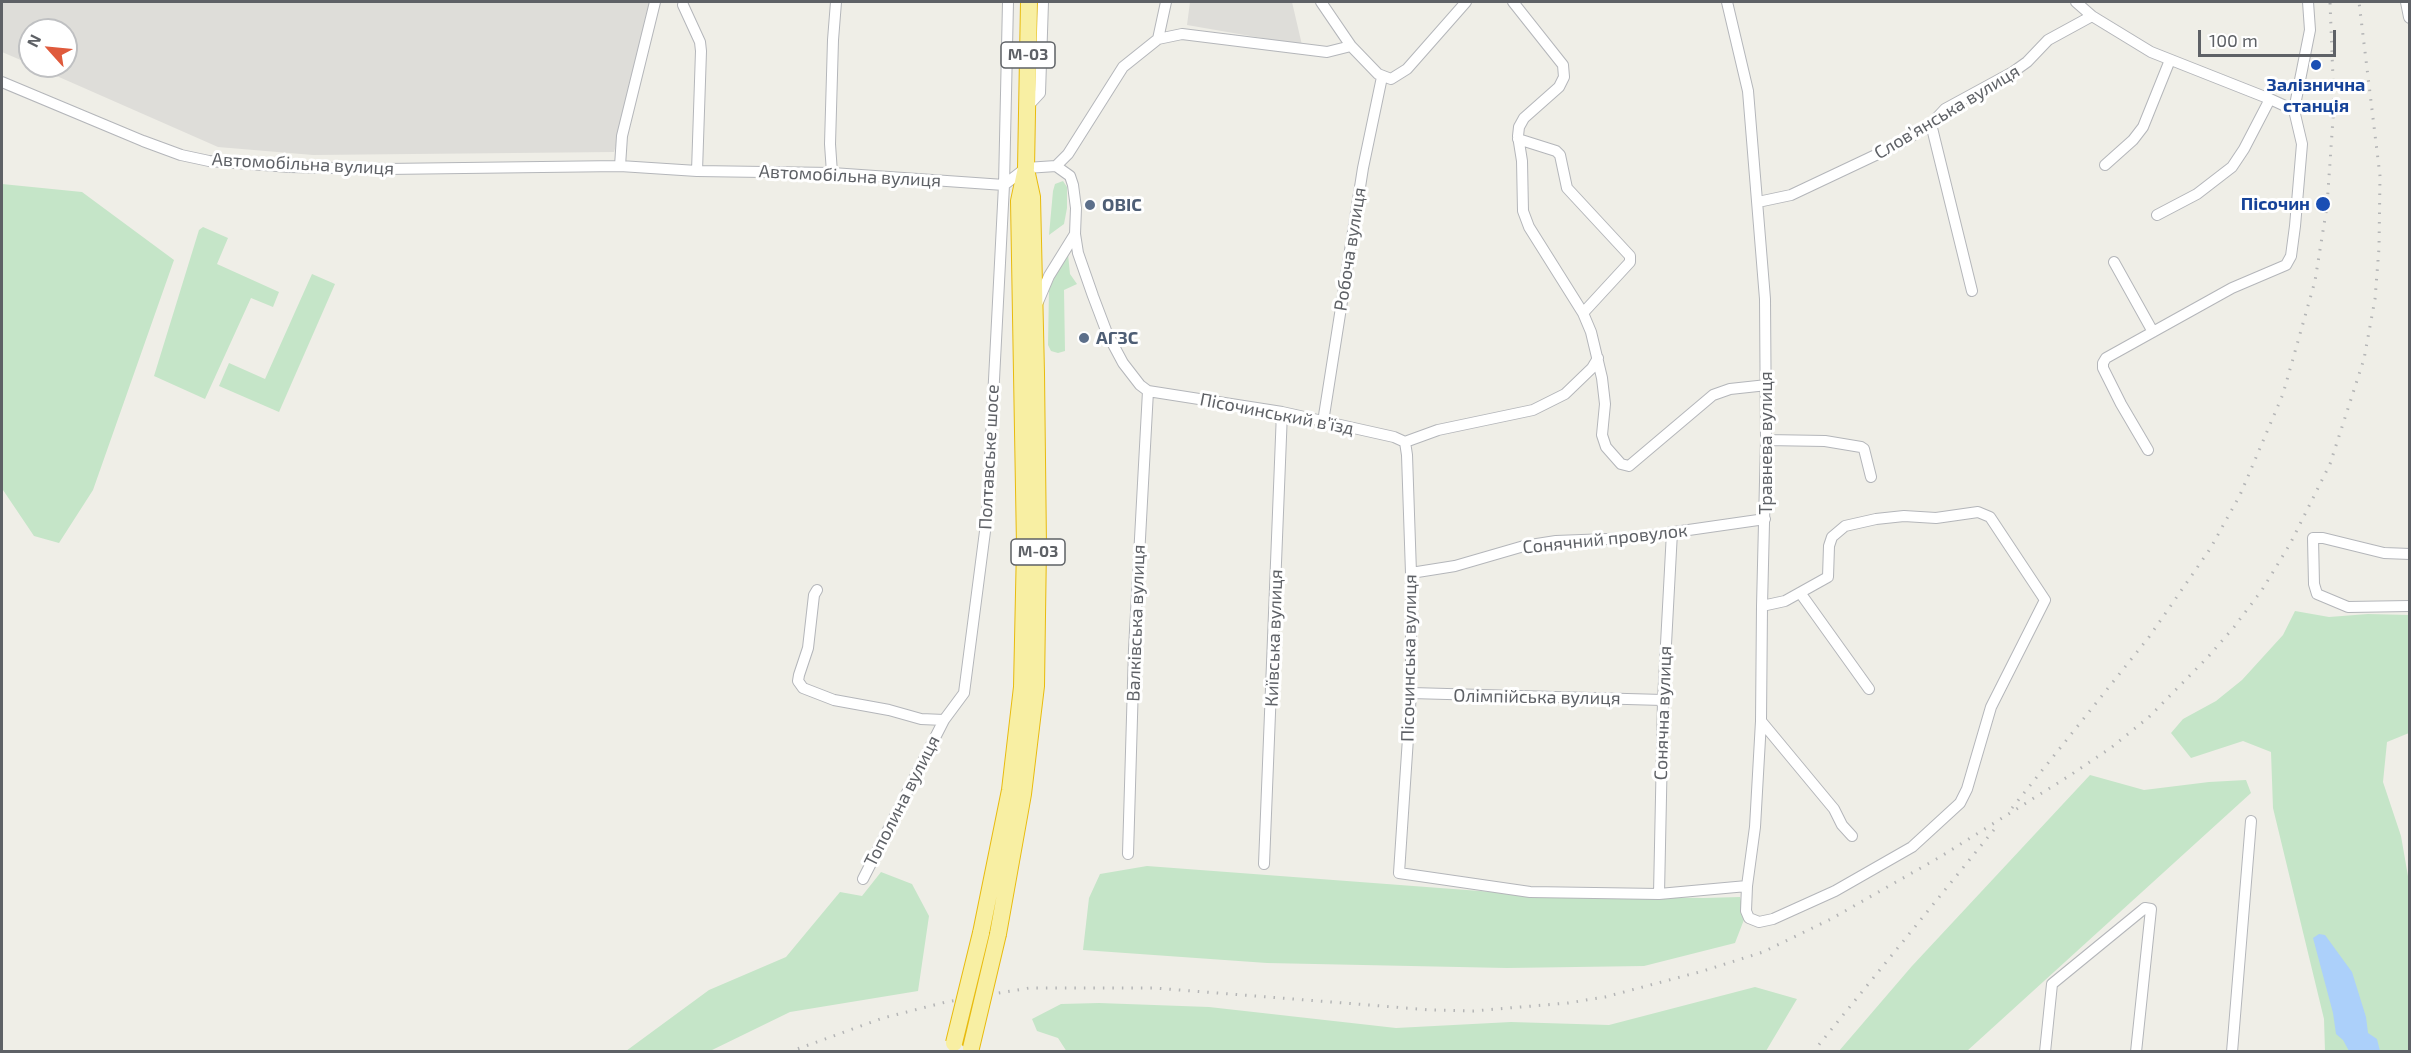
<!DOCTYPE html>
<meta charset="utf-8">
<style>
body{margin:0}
#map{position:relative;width:2411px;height:1053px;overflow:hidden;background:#efeee7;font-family:"Exo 2",sans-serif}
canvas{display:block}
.frame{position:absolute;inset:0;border:3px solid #5e6166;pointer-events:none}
.north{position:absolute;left:18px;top:18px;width:60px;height:60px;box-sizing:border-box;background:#fff;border:2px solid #bfc0c2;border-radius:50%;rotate:297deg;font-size:16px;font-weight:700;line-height:24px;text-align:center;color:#5e6166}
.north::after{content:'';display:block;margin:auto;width:21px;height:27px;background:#df5a3c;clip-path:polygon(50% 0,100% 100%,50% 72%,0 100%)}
.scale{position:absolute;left:2198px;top:30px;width:138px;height:27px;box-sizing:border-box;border:3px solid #5e6166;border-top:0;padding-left:8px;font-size:18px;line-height:21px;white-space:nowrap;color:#5e6166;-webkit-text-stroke:4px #fff;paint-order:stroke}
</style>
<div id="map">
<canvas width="2411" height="1053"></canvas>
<div class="frame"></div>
<div class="north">N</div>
<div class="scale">100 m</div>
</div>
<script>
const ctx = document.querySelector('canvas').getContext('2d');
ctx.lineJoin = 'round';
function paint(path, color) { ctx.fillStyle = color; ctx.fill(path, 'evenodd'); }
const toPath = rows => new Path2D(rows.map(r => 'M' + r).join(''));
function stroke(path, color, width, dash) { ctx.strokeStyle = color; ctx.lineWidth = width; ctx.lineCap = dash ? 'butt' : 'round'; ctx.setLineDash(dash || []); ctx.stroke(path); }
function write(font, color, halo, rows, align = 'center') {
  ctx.font = font + ' "Exo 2",sans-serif'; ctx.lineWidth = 6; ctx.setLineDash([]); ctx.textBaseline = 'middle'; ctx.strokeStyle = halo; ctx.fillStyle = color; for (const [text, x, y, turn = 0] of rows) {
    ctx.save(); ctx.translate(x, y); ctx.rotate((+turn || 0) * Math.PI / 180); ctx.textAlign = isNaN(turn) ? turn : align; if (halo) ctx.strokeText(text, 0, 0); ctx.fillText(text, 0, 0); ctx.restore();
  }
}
paint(toPath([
 [2,2,660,2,614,152,313,155,218,147,34,66,66,66,66,30,30,30,30,64,2,52],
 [1190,2,1292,2,1302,45,1187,25]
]), '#deddd9');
paint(toPath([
 [1063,181,1067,187,1067,208,1064,224,1049,235,1053,191,1055,184],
 [2,184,82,192,174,260,93,490,59,543,34,536,3,490],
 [203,227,228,238,217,264,279,292,273,307,251,298,205,399,154,376,199,230],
 [1068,254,1070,274,1077,284,1064,290,1065,351,1058,353,1051,351,1048,345,1049,289,1063,260],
 [312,274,335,284,279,412,219,386,229,363,265,379],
 [2295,611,2329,617,2368,614,2409,615,2409,733,2387,742,2383,782,2401,836,2409,882,2409,1051,2325,1051,2324,1019,2273,808,2271,752,2243,741,2191,758,2171,733,2183,719,2216,701,2242,680,2283,635],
 [2090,775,2144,790,2209,782,2246,780,2251,793,1967,1051,1839,1051,1912,966],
 [1147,866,1533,895,1703,898,1740,897,1745,917,1735,943,1644,966,1507,968,1267,963,1083,950,1089,898,1100,874],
 [881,872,912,884,929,916,918,991,790,1012,710,1051,626,1051,709,990,786,957,840,892,862,896],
 [1755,987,1797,999,1766,1051,1067,1052,1058,1038,1037,1031,1032,1019,1061,1004,1099,1003,1209,1007,1396,1028,1511,1022,1609,1025]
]), '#c5e5c8');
paint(toPath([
 [2319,934,2325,935,2352,972,2366,1017,2368,1033,2377,1039,2380,1051,2349,1051,2343,1040,2336,1034,2333,1013,2313,938]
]), '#acd0fa');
const minor = toPath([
 [1321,2,1351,46],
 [1513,2,1563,65,1564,77,1559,87,1524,118,1519,127,1518,136,1522,161,1523,211,1529,227,1583,313,1591,332,1602,378,1605,404,1602,435,1606,447,1621,464,1629,466,1713,395,1730,389,1767,385],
 [1727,2,1748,91,1765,299,1766,440,1762,606,1761,721,1755,827,1747,886,1746,911,1749,918,1759,922,1773,919,1835,891,1912,847,1960,803,1967,789,1991,707,2045,600,1990,517,1978,512,1936,518,1904,516,1876,519,1845,526,1832,537,1829,546,1828,577,1785,601,1762,606],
 [2076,2,2092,16,2151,52,2270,99,2294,110],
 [683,5,700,42,701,51,697,171],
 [1158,39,1166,2],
 [2,82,143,141,181,155,209,161,290,167,386,169,620,166,697,171,832,173,1004,185],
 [1027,107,1040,93,1043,2],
 [1931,124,1972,291],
 [1518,139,1556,151,1560,155,1567,188,1630,256,1630,262,1583,313],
 [2105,165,2133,140,2143,127,2170,60],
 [620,166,622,136,655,2],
 [1056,166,1070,176,1073,185,1076,208,1075,234,1078,253,1093,296,1107,333,1123,363,1140,385,1148,391,1282,412,1394,437,1405,442],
 [832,173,830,144,833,40,836,2],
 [1004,185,1026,168,1056,166,1068,154,1123,67,1158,39,1182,34,1327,52,1351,46,1378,74,1391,79,1407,69,1466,2],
 [1758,202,1791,195,1899,144,1931,124,1945,109,2013,72,2027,62,2048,40,2092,16],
 [2157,215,2197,194,2232,167,2244,149,2270,99],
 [2114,262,2153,332],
 [1038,302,1049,276,1075,234],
 [1323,422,1363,168,1382,77],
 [1766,440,1825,441,1861,447,1864,449,1871,477],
 [1405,442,1407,455,1411,573,1411,693,1399,873,1530,892,1659,894,1747,886],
 [1405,442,1438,430,1533,410,1565,394,1592,368,1598,358],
 [2148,450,2121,404,2103,368,2103,363,2106,358,2232,288,2286,265,2291,256,2295,226,2302,144,2294,110,2310,30,2308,2],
 [2410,554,2384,553,2323,538,2313,538,2314,584,2317,594,2348,607,2410,606],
 [1411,573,1455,566,1524,546,1556,541,1633,538,1765,519],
 [817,590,814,595,808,648,799,675,798,681,803,688,834,700,889,710,921,719,944,720],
 [1801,594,1869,689],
 [1411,693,1663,700],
 [1761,721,1834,809,1842,825,1852,836],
 [1128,854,1134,649,1148,391],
 [1264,864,1282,412],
 [863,879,944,720,964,693,987,516,1004,185,1008,2],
 [1659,894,1663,700,1672,532],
 [2045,1052,2052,984,2140,912,2145,908,2151,909,2136,1052],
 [2232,1052,2251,821]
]);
const tertiary = toPath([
 [2407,2,2410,17]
]);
const trunk = toPath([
 [981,933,1010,790,1022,687,1025,546,1019,201,1026,168,1029,2],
 [998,934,1023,794,1036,686,1038,546,1036,373,1032,197,1027,174]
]);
stroke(minor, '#b4b6ba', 12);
stroke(tertiary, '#b4b6ba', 14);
stroke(trunk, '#e8bb0e', 18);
stroke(minor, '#fff', 10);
stroke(tertiary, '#fff', 12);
stroke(trunk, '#f8efa3', 16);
stroke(toPath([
 [2012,808,2149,637,2210,549,2240,495,2283,394,2315,281,2327,206,2334,104,2330,2],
 [789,1052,883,1018,946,1002,1029,988,1155,988,1431,1010,1473,1011,1568,1003,1605,997,1703,971,1763,952,1831,919,1940,857,2069,776,2112,747,2149,717,2208,657,2234,627,2262,590,2290,544,2330,464,2364,359,2375,299,2379,248,2380,176,2359,2],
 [1813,1052,1997,826]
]), '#b4b5b6', 3, [1.5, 8]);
const trunkBridge = toPath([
 [954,1043,981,933],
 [971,1048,998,934]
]);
stroke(trunkBridge, '#e8bb0e', 18, []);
stroke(trunkBridge, '#f8efa3', 16);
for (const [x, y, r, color] of [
 [2316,65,6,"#1a4fb4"],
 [2323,204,8,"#1a4fb4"],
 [1090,205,6,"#5c6f8a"],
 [1084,338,6,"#5c6f8a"]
]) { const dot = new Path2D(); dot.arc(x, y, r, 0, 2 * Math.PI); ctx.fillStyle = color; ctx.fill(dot); stroke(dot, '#fff', 2); }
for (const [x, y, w] of [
 [1028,55,54],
 [1038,552,54]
]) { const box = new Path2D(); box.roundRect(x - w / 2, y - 13, w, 26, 4.5); ctx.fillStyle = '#fff'; ctx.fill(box); stroke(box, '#5e6166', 1.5); }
write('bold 16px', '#5e6166', null, [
 ["М-03",1028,55],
 ["М-03",1038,552]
]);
write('bold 18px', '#164399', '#fff', [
 ["Залізнична",2316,85],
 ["станція",2316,106],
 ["Пісочин",2310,204,"right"]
]);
write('18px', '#5e6166', '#fff', [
 ["Слов’янська вулиця",1947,112,-31],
 ["Автомобільна вулиця",303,164,3],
 ["Автомобільна вулиця",850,176,3],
 ["Робоча вулиця",1350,249,-81],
 ["Пісочинський в’їзд",1277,414,11],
 ["Травнева вулиця",1766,443,-90],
 ["Полтавське шосе",989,457,-87],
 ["Сонячний провулок",1605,539,-6],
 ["Валківська вулиця",1136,623,-88],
 ["Київська вулиця",1274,638,-88],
 ["Пісочинська вулиця",1409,658,-89],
 ["Олімпійська вулиця",1537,697,1],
 ["Сонячна вулиця",1663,713,-88],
 ["Тополина вулиця",902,801,-63]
]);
write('bold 18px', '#4e5e75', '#fff', [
 ["ОВІС",1102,205],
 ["АГЗС",1096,338]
], 'left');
</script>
